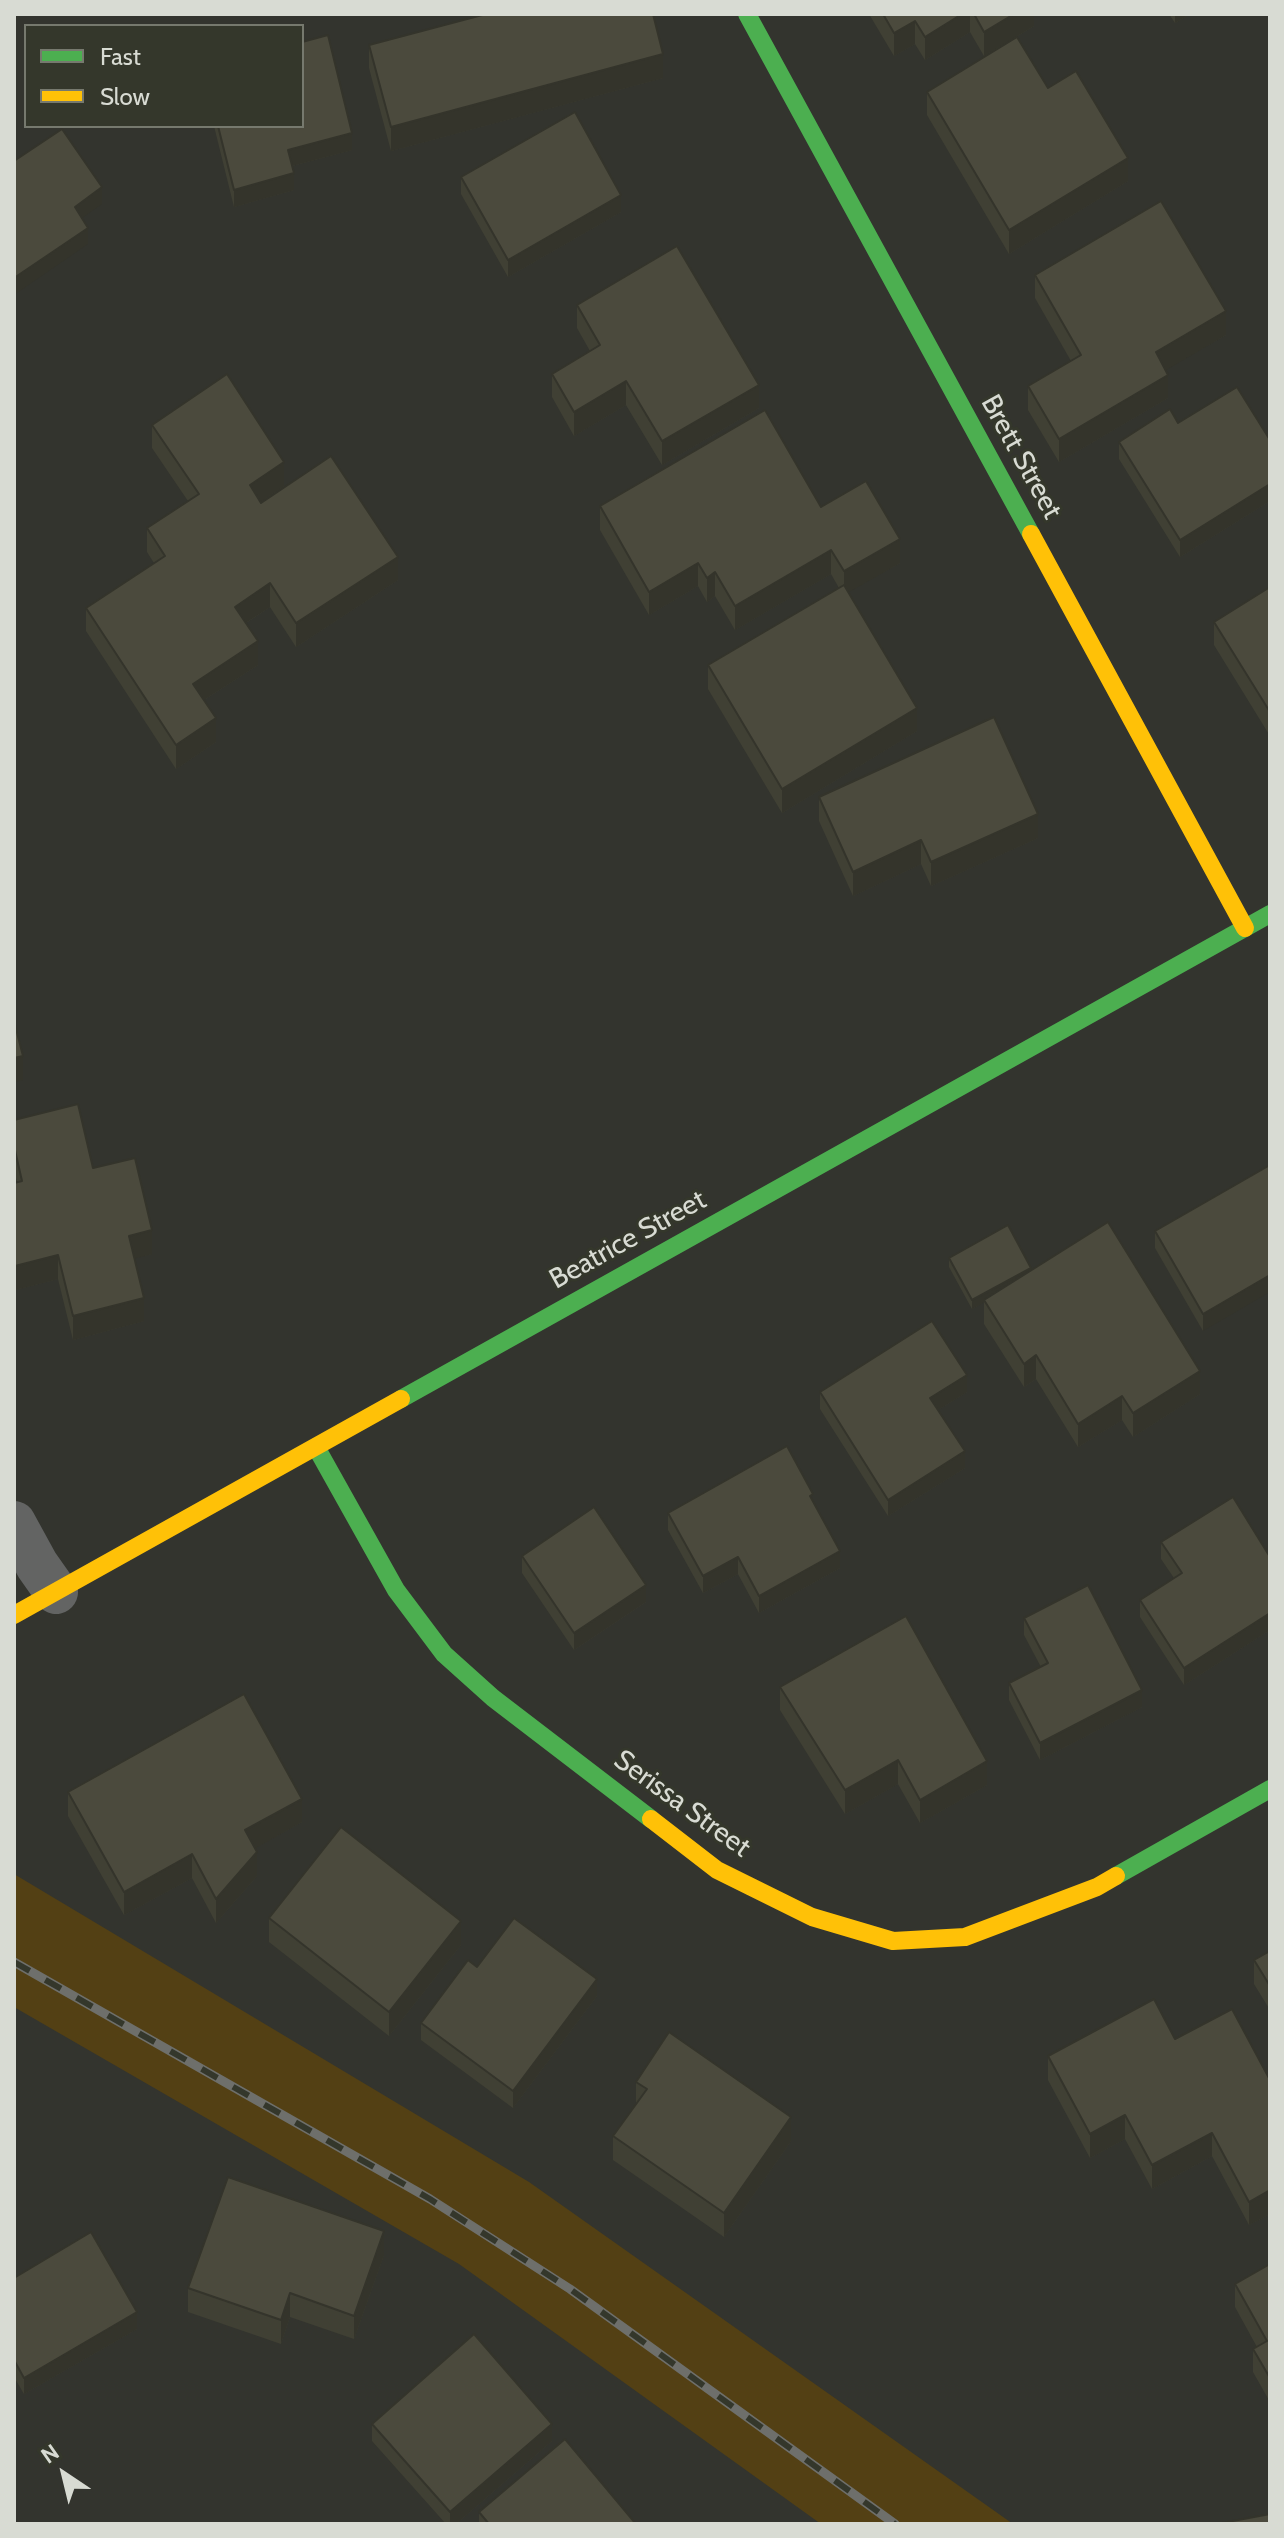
<!DOCTYPE html>
<style>
body{margin:0}
#map{position:relative;width:1284px;height:2538px;overflow:hidden;background:#33342e;font-family:Cabin,sans-serif}
canvas{display:block}
.frame{position:absolute;inset:0;border:16px solid #d8dbd3;pointer-events:none}
.legend{position:absolute;left:24px;top:24px;width:280px;height:104px;box-sizing:border-box;background:#34372b;border:2px solid #76796e;margin:0;padding:10px 14px;list-style:none;font-size:24px;color:#d8dbd3}
.legend li{display:flex;align-items:center;gap:16px;height:40px}
.legend b{width:40px;border:2px solid #76796e}
.north{position:absolute;left:24px;top:2434px;width:80px;height:80px;-webkit-text-stroke:6px #34372b;paint-order:stroke;rotate:325deg;font-size:22px;font-weight:700;line-height:32px;text-align:center;color:#d8dbd3}
.north::after{content:'';display:block;margin:auto;width:28px;height:36px;background:#d8dbd3;clip-path:polygon(50% 0,100% 100%,50% 72%,0 100%)}
</style>
<div id="map">
<canvas width="1284" height="2538"></canvas>
<div class="frame"></div>
<ul class="legend">
<li><b style="height:10px;background:#4caf50"></b>Fast</li>
<li><b style="height:10px;background:#ffc107"></b>Slow</li>
</ul>
<div class="north">N</div>
</div>
<script>
const ctx = document.querySelector('canvas').getContext('2d');
ctx.lineJoin = 'round';
function paint(path, color) { ctx.fillStyle = color; ctx.fill(path, 'evenodd'); }
const toPath = rows => new Path2D(rows.map(r => 'M' + r).join(''));
function stroke(path, color, width, dash) { ctx.strokeStyle = color; ctx.lineWidth = width; ctx.lineCap = dash ? 'butt' : 'round'; ctx.setLineDash(dash || []); ctx.stroke(path); }
function write(font, color, halo, rows, align = 'center') {
  ctx.font = font + ' Cabin,sans-serif'; ctx.lineWidth = 6; ctx.setLineDash([]); ctx.textBaseline = 'middle'; ctx.strokeStyle = halo; ctx.fillStyle = color; for (const [text, x, y, turn = 0] of rows) {
    ctx.save(); ctx.translate(x, y); ctx.rotate((+turn || 0) * Math.PI / 180); ctx.textAlign = isNaN(turn) ? turn : align; if (halo) ctx.strokeText(text, 0, 0); ctx.fillText(text, 0, 0); ctx.restore();
  }
}
paint(toPath([
 [14,1874,529,2182,1013,2524,821,2524,459,2264,14,2007]
]), '#534014');
stroke(toPath([
 [14,1523,37,1565,56,1592]
]), '#636463', 44);
stroke(toPath([
 [747,14,1031,534],
 [401,1399,1270,914],
 [316,1447,396,1590,444,1654,493,1698,651,1819],
 [1116,1876,1270,1789]
]), '#4caf50', 18);
stroke(toPath([
 [1031,534,1245,928],
 [14,1615,401,1399],
 [651,1819,717,1870,812,1917,893,1941,965,1937,1097,1887,1116,1876]
]), '#ffc107', 18);
const rail = toPath([
 [14,1962,430,2199,570,2289,895,2524]
]);
stroke(rail, '#6e6f6b', 9);
stroke(rail, '#34372b', 6, [18]);
paint(toPath([
 [869,14,1034,14,1034,26,984,56,970,32,925,60,915,44,894,56],
 [1169,14,1190,14,1175,23],
 [369,45,663,78,391,151,369,68],
 [1048,88,1128,181,1009,254,927,115,927,92],
 [214,126,302,126,352,150,292,166,294,190,234,207],
 [461,177,621,212,508,277,461,194],
 [1035,275,1226,335,1165,370,1168,398,1059,462,1028,410,1028,386,1071,361,1035,298],
 [577,305,759,408,662,465,626,405,574,436,552,397,552,374,590,351,577,328],
 [1178,423,1270,440,1270,501,1180,557,1119,459,1119,442],
 [152,425,284,486,260,502,398,580,296,647,270,607,246,623,258,665,204,700,216,742,176,769,86,631,86,608,154,563,147,552,147,528,188,501,152,448],
 [600,506,821,507,900,563,848,592,917,731,782,813,708,689,708,665,839,588,831,574,735,630,715,596,707,602,698,586,649,615,600,530],
 [1270,587,1270,736,1214,645,1214,622],
 [819,797,1038,838,931,886,921,864,853,896,819,821],
 [14,1120,93,1168,152,1254,135,1258,144,1321,73,1340,58,1279,15,1290,14,1284,14,1183,17,1182,14,1170],
 [1270,1165,1203,1331,1155,1248,1155,1231],
 [949,1258,1031,1271,1200,1394,1133,1437,1122,1420,1078,1447,1036,1379,1024,1387,984,1324,984,1302,972,1309,949,1267],
 [820,1392,967,1392,938,1410,965,1468,888,1516,820,1409],
 [813,1502,840,1568,759,1613,738,1574,703,1593,668,1530,668,1513],
 [1161,1542,1270,1557,1270,1630,1184,1685,1140,1617,1140,1600,1174,1578,1161,1559],
 [522,1556,646,1602,574,1650,522,1573],
 [1024,1618,1142,1707,1040,1760,1009,1700,1009,1683,1041,1667,1024,1635],
 [780,1687,987,1785,920,1823,898,1784,845,1814,780,1710],
 [68,1792,302,1822,255,1848,257,1876,216,1923,192,1878,124,1915,68,1816],
 [269,1918,461,1945,389,2036,269,1942],
 [1270,1951,1270,2010,1254,1984,1254,1960],
 [477,1967,597,1996,513,2108,421,2040,421,2023],
 [1175,2039,1270,2080,1270,2214,1249,2225,1212,2156,1152,2189,1125,2139,1090,2158,1048,2080,1048,2056],
 [636,2082,791,2141,724,2237,613,2160,613,2136,636,2104],
 [384,2255,354,2339,290,2317,281,2344,188,2312,188,2288],
 [1270,2264,1270,2402,1253,2372,1253,2349,1257,2347,1235,2307,1235,2284],
 [14,2278,137,2329,24,2394,14,2377],
 [372,2424,552,2441,456,2524,446,2524,372,2441],
 [479,2512,636,2524,479,2524]
]), '#404034');
paint(toPath([
 [962,14,970,14,970,32,925,60,925,37],
 [1014,14,1034,14,1034,26,984,56,984,32],
 [1175,14,1190,14,1175,23],
 [915,21,915,44,894,56,894,33],
 [663,54,663,78,391,151,391,127],
 [352,133,352,150,288,167,288,150],
 [1128,158,1128,181,1009,254,1009,230],
 [294,173,294,190,234,207,234,190],
 [102,187,102,204,75,223,75,207],
 [621,195,621,212,508,277,508,260],
 [88,228,88,244,14,295,14,278],
 [1226,311,1226,335,1156,376,1156,352],
 [1168,375,1168,398,1059,462,1059,439],
 [626,381,626,405,574,436,574,412],
 [759,385,759,408,662,465,662,441],
 [284,462,284,486,250,509,250,485],
 [1270,484,1270,501,1180,557,1180,540],
 [900,539,900,563,844,595,844,571],
 [831,550,831,574,735,630,735,606],
 [398,557,398,580,296,647,296,623],
 [698,563,698,586,649,615,649,592],
 [715,572,715,596,707,602,707,578],
 [270,583,270,607,235,630,235,607],
 [258,641,258,665,193,707,193,684],
 [917,708,917,731,782,813,782,789],
 [216,718,216,742,176,769,176,745],
 [1038,814,1038,838,931,886,931,862],
 [921,840,921,864,853,896,853,872],
 [23,1056,23,1080,14,1082,14,1058],
 [152,1230,152,1254,129,1260,129,1236],
 [58,1255,58,1279,15,1290,15,1266],
 [1031,1268,1031,1276,972,1309,972,1300],
 [1270,1275,1270,1292,1203,1331,1203,1314],
 [144,1298,144,1321,73,1340,73,1316],
 [1036,1355,1036,1379,1024,1387,1024,1364],
 [1200,1371,1200,1394,1133,1437,1133,1413],
 [967,1375,967,1392,930,1415,930,1398],
 [1122,1396,1122,1420,1078,1447,1078,1424],
 [965,1451,965,1468,888,1516,888,1500],
 [840,1551,840,1568,759,1613,759,1596],
 [738,1557,738,1574,703,1593,703,1576],
 [646,1585,646,1602,574,1650,574,1633],
 [1270,1613,1270,1630,1184,1685,1184,1668],
 [1142,1690,1142,1707,1040,1760,1040,1743],
 [898,1760,898,1784,845,1814,845,1790],
 [987,1761,987,1785,920,1823,920,1800],
 [302,1799,302,1822,245,1854,245,1830],
 [257,1852,257,1876,216,1923,216,1899],
 [192,1854,192,1878,124,1915,124,1892],
 [461,1921,461,1945,389,2036,389,2012],
 [597,1979,597,1996,513,2108,513,2091],
 [1125,2115,1125,2139,1090,2158,1090,2134],
 [791,2117,791,2141,724,2237,724,2213],
 [1212,2133,1212,2156,1152,2189,1152,2165],
 [1270,2190,1270,2214,1249,2225,1249,2202],
 [384,2231,384,2255,354,2339,354,2316],
 [290,2293,290,2317,281,2344,281,2320],
 [137,2312,137,2329,24,2394,24,2378],
 [552,2424,552,2441,456,2524,450,2524,450,2512]
]), '#34342b');
const building = toPath([
 [486,14,653,14,663,54,391,127,369,45,486,14],
 [883,14,962,14,925,37,915,21,894,33,883,14],
 [974,14,1014,14,984,32,974,14],
 [328,35,352,133,288,150,294,173,234,190,218,126,302,126,302,42,328,35],
 [1017,37,1048,88,1076,71,1128,158,1009,230,927,92,1017,37],
 [575,112,621,195,508,260,461,177,575,112],
 [62,129,102,187,75,207,88,228,14,278,14,161,62,129],
 [1161,201,1226,311,1156,352,1168,375,1059,439,1028,386,1081,355,1035,275,1161,201],
 [677,246,759,385,662,441,626,381,574,412,552,374,600,345,577,305,677,246],
 [227,374,284,462,250,485,261,503,331,456,398,557,296,623,270,583,235,607,258,641,193,684,216,718,176,745,86,608,165,556,147,528,199,494,152,425,227,374],
 [1237,387,1270,440,1270,484,1180,540,1119,442,1170,409,1178,423,1237,387],
 [765,410,821,507,866,481,900,539,844,571,831,550,735,606,715,572,707,578,698,563,649,592,600,506,765,410],
 [844,585,917,708,782,789,708,665,844,585],
 [1270,587,1270,712,1214,622,1270,587],
 [994,717,1038,814,931,862,921,840,853,872,819,797,994,717],
 [14,1021,23,1056,14,1058,14,1021],
 [78,1104,93,1168,135,1158,152,1230,129,1236,144,1298,73,1316,58,1255,15,1266,14,1260,14,1183,22,1181,14,1146,14,1120,78,1104],
 [1270,1165,1270,1275,1203,1314,1155,1231,1270,1165],
 [1108,1222,1200,1371,1133,1413,1122,1396,1078,1424,1036,1355,1024,1364,984,1300,1108,1222],
 [1008,1225,1031,1268,972,1300,949,1258,1008,1225],
 [932,1321,967,1375,930,1398,965,1451,888,1500,820,1392,932,1321],
 [787,1446,813,1494,810,1496,840,1551,759,1596,738,1557,703,1576,668,1513,787,1446],
 [1233,1497,1270,1557,1270,1613,1184,1668,1140,1600,1182,1573,1161,1542,1233,1497],
 [594,1507,646,1585,574,1633,522,1556,594,1507],
 [1088,1585,1142,1690,1040,1743,1009,1683,1048,1663,1024,1618,1088,1585],
 [906,1616,987,1761,920,1800,898,1760,845,1790,780,1687,906,1616],
 [244,1694,302,1799,245,1830,257,1852,216,1899,192,1854,124,1892,68,1792,244,1694],
 [341,1827,461,1921,389,2012,269,1918,341,1827],
 [514,1918,597,1979,513,2091,421,2023,468,1960,477,1967,514,1918],
 [1270,1951,1270,1986,1254,1960,1270,1951],
 [1154,1999,1175,2039,1232,2009,1270,2080,1270,2190,1249,2202,1212,2133,1152,2165,1125,2115,1090,2134,1048,2056,1154,1999],
 [669,2032,791,2117,724,2213,613,2136,647,2089,636,2082,669,2032],
 [228,2177,384,2231,354,2316,290,2293,281,2320,188,2288,228,2177],
 [91,2232,137,2312,24,2378,14,2360,14,2278,91,2232],
 [1270,2264,1270,2378,1253,2349,1267,2341,1235,2284,1270,2264],
 [474,2334,552,2424,450,2512,372,2424,474,2334],
 [565,2439,636,2524,489,2524,479,2512,565,2439],
 [1270,2514,1270,2524,1217,2524,1270,2514]
]);
paint(building, '#4b4a3d');
stroke(building, '#34342b', 2);
write('28px', '#d8dbd3', '#34372b', [
 ["Brett Street",1021,457,61],
 ["Beatrice Street",628,1240,-29],
 ["Serissa Street",682,1804,36]
]);
</script>
